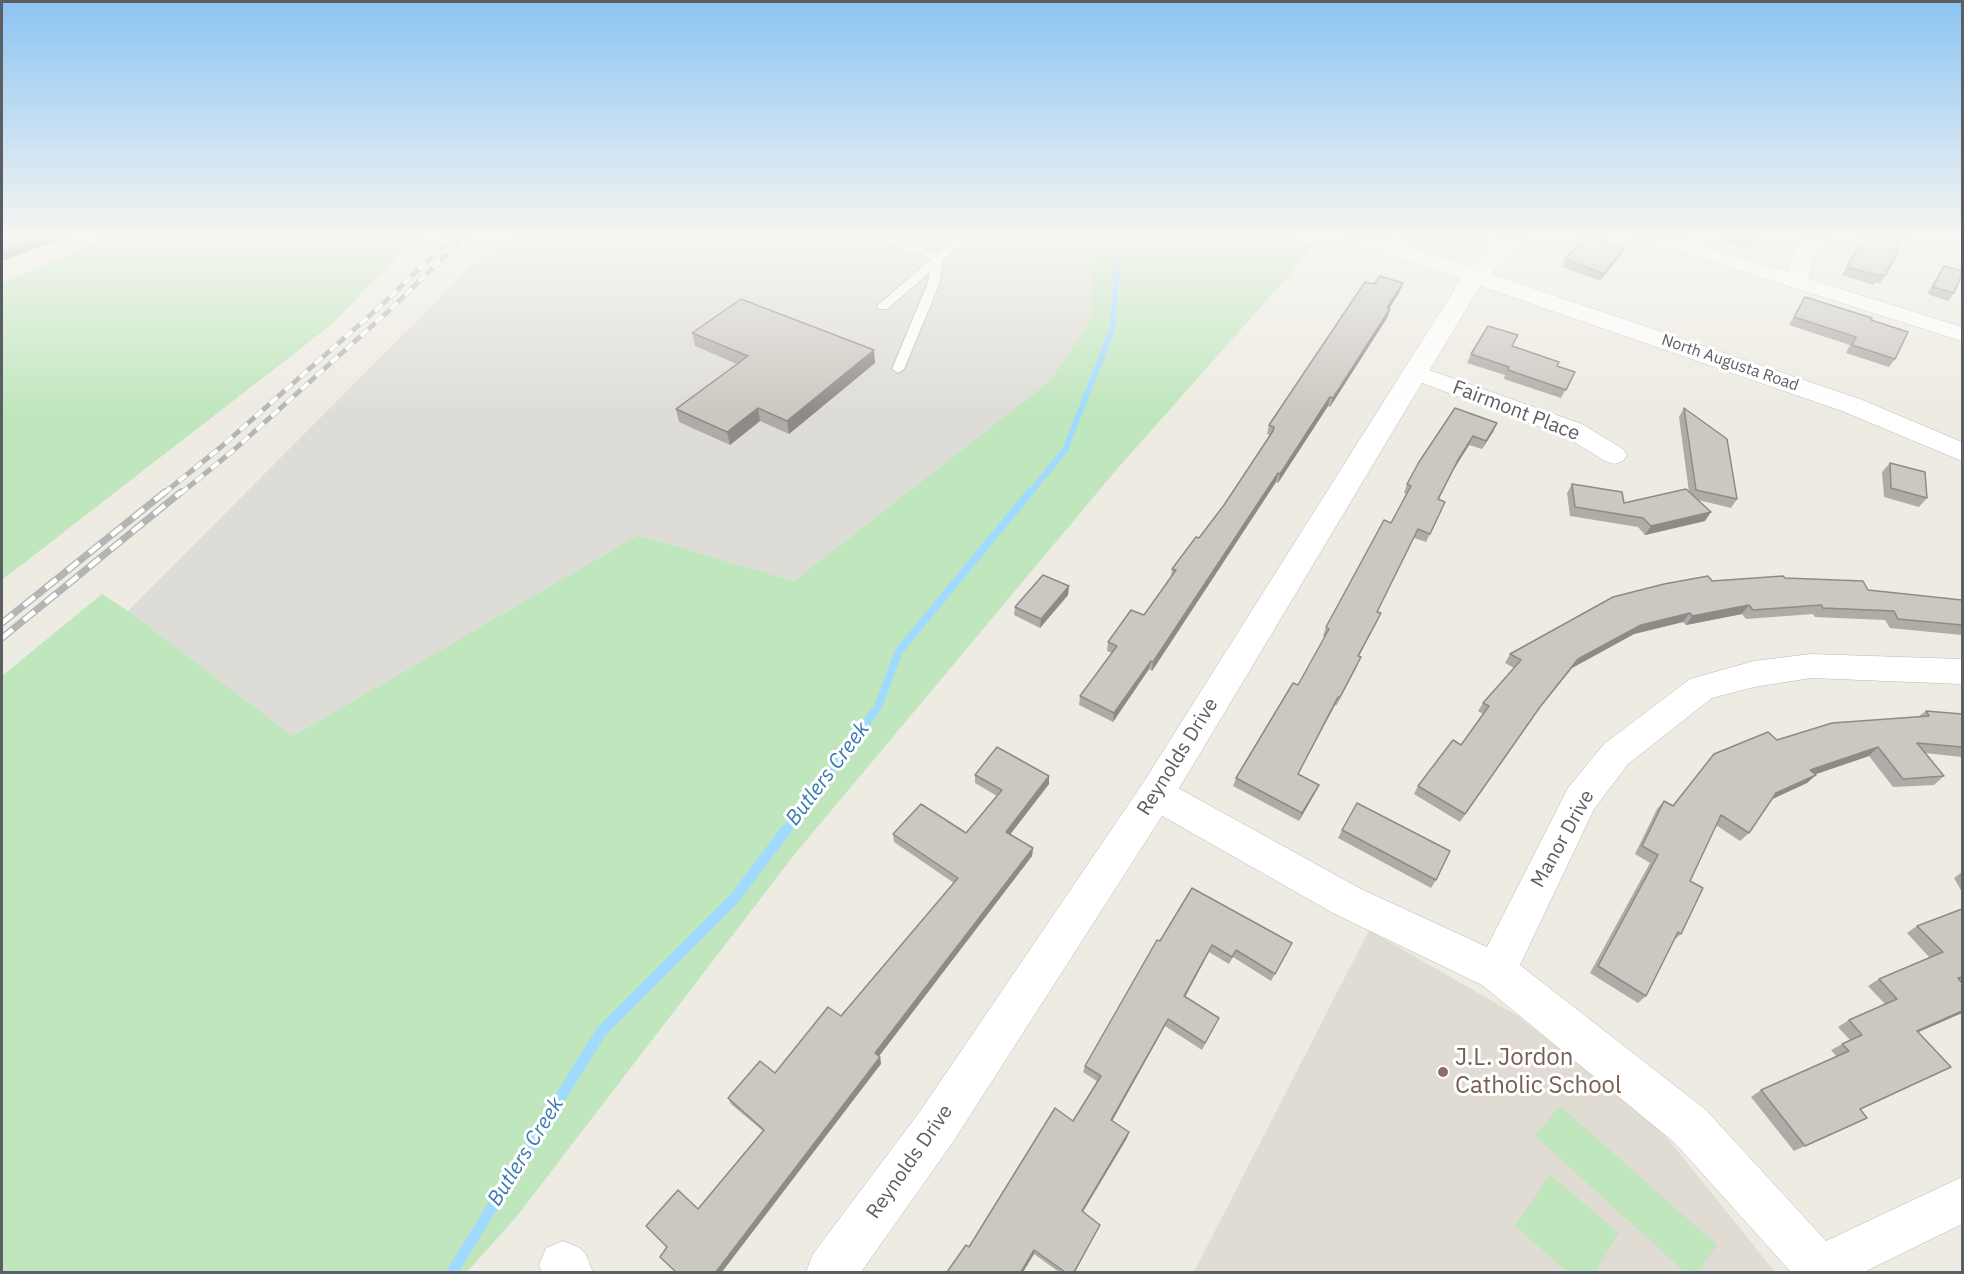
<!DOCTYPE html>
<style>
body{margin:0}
#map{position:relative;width:1964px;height:1274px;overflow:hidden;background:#eeebe2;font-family:"IBM Plex Sans",sans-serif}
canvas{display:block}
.frame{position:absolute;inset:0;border:3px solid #5a5f63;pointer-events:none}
</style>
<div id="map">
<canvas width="1964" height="1274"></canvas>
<div class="frame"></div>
</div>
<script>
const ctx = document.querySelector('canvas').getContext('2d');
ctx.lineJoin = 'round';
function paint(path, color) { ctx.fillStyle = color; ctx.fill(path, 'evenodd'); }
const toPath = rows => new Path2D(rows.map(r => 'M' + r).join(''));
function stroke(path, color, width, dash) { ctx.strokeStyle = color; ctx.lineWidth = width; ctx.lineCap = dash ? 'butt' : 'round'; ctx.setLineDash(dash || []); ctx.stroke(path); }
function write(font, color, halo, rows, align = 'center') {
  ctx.font = font + ' "IBM Plex Sans",sans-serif'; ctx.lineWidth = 6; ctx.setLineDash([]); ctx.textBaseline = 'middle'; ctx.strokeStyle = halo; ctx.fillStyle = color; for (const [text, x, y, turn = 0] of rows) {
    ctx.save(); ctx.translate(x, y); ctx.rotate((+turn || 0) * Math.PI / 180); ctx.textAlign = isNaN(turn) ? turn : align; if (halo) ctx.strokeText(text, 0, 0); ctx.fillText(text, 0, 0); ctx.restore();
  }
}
paint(toPath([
 [526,236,1093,236,1090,320,1050,381,794,581,638,535,293,736,128,611,485,252]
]), '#dedcd6');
paint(toPath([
 [1369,930,1518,1016,1660,1129,1775,1272,1194,1272]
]), '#e0dcd3');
paint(toPath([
 [112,236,417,236,331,325,2,580,2,283],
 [1093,236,1286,236,1314,247,1117,469,794,855,517,1216,467,1272,2,1272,2,676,102,594,128,611,293,736,638,535,794,581,1050,381,1090,320],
 [1403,236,1481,236,1461,254],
 [1560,1106,1717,1245,1698,1272,1685,1272,1535,1136],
 [1550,1175,1619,1233,1595,1272,1568,1272,1515,1226]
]), '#bfe6bd');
stroke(toPath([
 [1029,494,1065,450,1113,328,1119,236]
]), '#a0daff', 6);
stroke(toPath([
 [785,832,878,707,899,651,1030,492]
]), '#a0daff', 8);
stroke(toPath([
 [452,1272,601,1032,734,899,786,830]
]), '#a0daff', 11);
const lane = toPath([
 [871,236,887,236,937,254,959,236,971,236,943,260,939,285,904,369,898,373,892,369,927,285,930,272,887,309,879,309,877,306,931,259,871,236]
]);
const street = toPath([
 [1639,236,1671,236,1788,272,1791,258,1807,236,1827,236,1813,258,1809,279,1962,327,1962,341,1643,240,1639,236],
 [1415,365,1582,424,1623,449,1627,455,1623,461,1614,464,1605,461,1564,436,1406,377,1403,372,1406,367,1415,365],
 [1811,654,1962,659,1962,684,1811,678,1754,687,1712,698,1628,764,1594,809,1520,965,1706,1110,1826,1241,1962,1177,1962,1224,1864,1272,1791,1272,1674,1142,1482,985,1333,913,1143,805,1138,794,1143,783,1156,779,1169,783,1361,889,1487,947,1568,788,1604,744,1690,679,1754,661,1811,654],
 [563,1241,580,1248,586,1255,593,1272,542,1272,539,1265,546,1248,563,1241]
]);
const secondary = toPath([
 [1347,236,1379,236,1472,267,1502,236,1525,236,1491,274,1860,399,1962,442,1962,461,1842,411,1480,286,1169,805,953,1142,861,1272,806,1272,813,1254,921,1110,1143,783,1461,279,1350,241,1347,236]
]);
stroke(lane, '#b5b8bd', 2);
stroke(street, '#b5b8bd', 1);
stroke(secondary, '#b6b9bf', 1);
paint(lane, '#fff');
paint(street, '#fff');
paint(secondary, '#fff');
const railFar1 = toPath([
 [163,494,221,447,385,302,453,236],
 [180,494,235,449,393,307,465,236]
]);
const rail = toPath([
 [2,623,165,492],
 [2,638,181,492]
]);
stroke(railFar1, '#b3b4b4', 5);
stroke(rail, '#b3b4b4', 7);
stroke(railFar1, '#fff', 4, [10]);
stroke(rail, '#fff', 4.5, [14]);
paint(toPath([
 [1723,236,1758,236,1749,249,1720,240],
 [1863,236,1904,236,1895,251,1885,276,1880,284,1875,282,1874,285,1842,275],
 [1621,254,1600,281,1562,267,1565,259],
 [1944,266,1954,293,1948,301,1927,294,1939,273],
 [1400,291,1389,309,1390,309,1387,318,1330,407,1328,406,1278,483,1276,482,1152,671,1149,669,1113,722,1079,705,1080,696,1112,653,1107,651,1108,642,1144,615,1171,578,1172,569,1199,538,1224,505,1270,435,1267,434,1269,425],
 [1805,297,1871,320,1895,359,1889,367,1846,353,1850,345,1789,325],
 [692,333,875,363,789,434,760,421,730,445,679,422,676,409,737,364,695,346],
 [1471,354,1557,366,1575,372,1561,398,1504,379,1505,375,1467,363],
 [1684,408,1737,499,1731,508,1698,500,1705,521,1645,535,1638,527,1570,516,1567,493,1572,484,1624,503,1689,492,1679,417],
 [1497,423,1493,432,1482,449,1469,445,1454,469,1439,499,1445,502,1426,542,1414,538,1377,612,1381,613,1359,656,1357,666,1336,706,1335,705,1298,774,1315,793,1299,821,1233,786,1236,778,1298,685,1325,637,1323,636,1326,627,1391,523,1406,494,1404,493,1407,484,1419,462],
 [1890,463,1927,498,1919,507,1884,497,1882,472],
 [1785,578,1868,590,1962,600,1962,635,1890,628,1885,620,1815,617,1813,614,1746,619,1742,614,1686,625,1683,622,1634,634,1572,668,1534,715,1460,822,1414,794,1418,786,1461,745,1483,714,1478,711,1483,703,1514,668,1505,663,1510,654,1712,581],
 [1069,586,1068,595,1040,628,1014,615,1015,607],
 [1926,711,1962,714,1962,757,1925,753,1944,776,1934,785,1893,787,1869,756,1815,774,1807,783,1772,799,1749,833,1740,841,1716,825,1690,881,1681,934,1673,941,1646,996,1638,1003,1590,973,1650,863,1635,854,1657,809,1664,801,1673,805,1714,754,1777,740,1919,716],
 [975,775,1049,784,1010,834,1033,848,1032,856,879,1056,880,1057,881,1064,698,1209,763,1131,731,1104,728,1098,775,1073,841,1016,954,883,894,842,893,834,966,833,997,796,975,783],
 [1342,830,1436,880,1431,888,1338,838],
 [1962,872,1962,892,1954,878],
 [1962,909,1962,979,1960,980,1962,983,1962,1013,1918,1032,1938,1073,1860,1110,1855,1123,1794,1151,1751,1097,1761,1090,1837,1057,1831,1050,1850,1040,1838,1027,1849,1020,1885,1004,1868,986,1879,979,1930,958,1907,933,1917,926],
 [1160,941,1288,951,1271,981,1233,957,1229,964,1209,952,1185,996,1219,1018,1202,1050,1165,1026,1112,1120,1127,1138,1083,1212,1100,1225,1075,1272,1059,1272,1034,1254,1023,1272,947,1272,969,1247,1073,1121,1098,1082,1083,1072,1085,1066]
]), '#afaba6');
paint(toPath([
 [45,236,69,236,2,261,2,252],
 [1625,247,1621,254,1600,281,1604,274],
 [1403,283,1400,291,1384,317,1387,308],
 [1390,309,1387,318,1330,407,1333,398],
 [874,350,875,363,789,434,787,421],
 [1330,397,1328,406,1278,483,1280,474],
 [758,408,760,421,730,445,727,432],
 [1497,423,1493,432,1482,449,1486,441],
 [1473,436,1469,445,1454,469,1434,508,1458,460],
 [1278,473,1276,482,1152,671,1153,662],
 [1711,512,1705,521,1645,535,1651,526],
 [1069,586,1068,595,1040,628,1041,619],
 [1749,605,1742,614,1686,625,1692,616],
 [1381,613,1377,622,1354,665,1358,656],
 [1690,613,1683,622,1634,634,1572,668,1534,715,1460,822,1540,707,1578,659,1641,625],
 [1361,657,1357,666,1336,706,1340,697],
 [1151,661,1149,669,1113,722,1114,713],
 [1338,697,1335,705,1294,782,1298,774],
 [1878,747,1869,756,1802,779,1810,770],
 [1816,775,1807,783,1768,801,1776,793],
 [1049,776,1049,784,1006,840,1006,832],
 [1319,785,1315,793,1299,821,1302,813],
 [1033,848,1032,856,876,1060,875,1053],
 [1212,945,1209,952,1182,1003,1184,996],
 [1962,1011,1962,1013,1905,1038,1917,1031],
 [1168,1019,1165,1026,1110,1125,1111,1120],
 [880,1057,881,1064,722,1272,716,1272],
 [1129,1132,1127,1138,1080,1216,1082,1211],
 [1100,1225,1075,1272,1074,1272],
 [1034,1250,1034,1254,1023,1272,1021,1272]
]), '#8e8b87');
const building = toPath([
 [2,236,45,236,2,252,2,236],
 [1586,236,1625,247,1604,274,1565,259,1586,236],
 [1738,236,1757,236,1754,241,1738,236],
 [1864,236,1904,236,1895,251,1898,251,1885,276,1881,274,1880,276,1847,267,1864,236],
 [1944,266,1962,271,1962,274,1954,293,1933,287,1944,266],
 [1380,276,1403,283,1387,308,1390,309,1333,398,1330,397,1280,474,1278,473,1153,662,1151,661,1114,713,1080,696,1117,646,1108,642,1131,610,1144,615,1176,570,1172,569,1196,537,1199,538,1224,505,1273,431,1274,427,1269,425,1365,282,1374,284,1380,276],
 [1805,297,1872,318,1871,320,1908,332,1895,359,1852,345,1856,337,1794,317,1805,297],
 [741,299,874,350,787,421,758,408,727,432,676,409,748,356,692,333,741,299],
 [1488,326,1518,335,1512,346,1559,362,1557,366,1575,372,1566,390,1508,370,1509,367,1471,354,1488,326],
 [1455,408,1497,423,1486,441,1473,436,1458,460,1438,499,1445,502,1430,534,1418,529,1377,612,1381,613,1358,656,1361,657,1340,697,1338,697,1298,774,1319,785,1302,813,1236,778,1293,683,1298,685,1329,629,1326,627,1384,520,1391,523,1411,486,1407,484,1419,462,1455,408],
 [1684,408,1727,439,1737,499,1696,490,1684,408],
 [1890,463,1925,472,1927,498,1891,488,1890,463],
 [1572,484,1622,492,1624,503,1686,489,1711,512,1651,526,1643,518,1575,507,1572,484],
 [1043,575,1069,586,1041,619,1015,607,1043,575],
 [1708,576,1712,581,1783,576,1785,578,1863,581,1868,590,1962,600,1962,625,1898,619,1894,611,1823,608,1821,605,1753,610,1749,605,1692,616,1690,613,1641,625,1578,659,1540,707,1465,814,1418,786,1453,740,1461,745,1489,706,1483,703,1521,660,1510,654,1613,597,1664,584,1708,576],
 [1926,711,1962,714,1962,747,1917,743,1944,776,1903,779,1878,747,1810,770,1816,775,1776,793,1749,833,1721,815,1690,881,1703,888,1681,934,1678,932,1646,996,1598,966,1658,855,1642,846,1664,801,1673,806,1714,754,1768,732,1777,740,1832,723,1929,716,1926,711],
 [997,747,1049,776,1006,832,1033,848,875,1053,880,1057,716,1272,676,1272,660,1257,667,1247,646,1226,678,1190,698,1209,764,1130,728,1098,760,1061,775,1073,828,1007,841,1016,958,878,893,834,921,804,966,833,1002,790,975,775,997,747],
 [1357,803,1450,851,1436,880,1342,830,1357,803],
 [1192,888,1292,943,1275,974,1236,950,1232,957,1212,945,1184,996,1219,1018,1205,1043,1168,1019,1111,1120,1129,1132,1082,1211,1100,1225,1074,1272,1065,1272,1034,1250,1021,1272,947,1272,966,1245,969,1247,1055,1108,1073,1121,1101,1076,1085,1066,1157,940,1160,941,1192,888],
 [1962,909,1962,977,1958,978,1962,983,1962,1011,1917,1031,1951,1067,1860,1109,1867,1118,1805,1146,1761,1090,1849,1051,1842,1044,1862,1035,1849,1020,1897,999,1879,979,1943,952,1917,926,1962,909]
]);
paint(building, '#cbc7c1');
stroke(building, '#8e8b87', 1.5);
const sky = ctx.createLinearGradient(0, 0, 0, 414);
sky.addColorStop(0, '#8bc3f1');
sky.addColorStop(0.57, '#f7f6f2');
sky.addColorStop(1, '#f7f6f200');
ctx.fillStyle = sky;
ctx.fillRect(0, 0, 1964, 414);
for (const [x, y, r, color] of [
 [1443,1072,6,"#8d6e63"]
]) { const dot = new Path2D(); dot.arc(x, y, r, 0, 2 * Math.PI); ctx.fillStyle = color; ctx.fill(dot); stroke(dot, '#fff', 2); }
write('16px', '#5a5f63', '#fff', [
 ["North Augusta Road",1730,363,19]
]);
write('20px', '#5a5f63', '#fff', [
 ["Fairmont Place",1516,411,21],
 ["Reynolds Drive",1178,757,-58],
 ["Manor Drive",1563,839,-61],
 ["Reynolds Drive",910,1162,-55]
]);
write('italic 21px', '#3a7ab4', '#fff', [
 ["Butlers Creek",828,774,-53],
 ["Butlers Creek",526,1152,-58]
]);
write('24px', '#785e54', '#fff', [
 ["J.L. Jordon",1455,1058],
 ["Catholic School",1455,1086]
], 'left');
</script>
